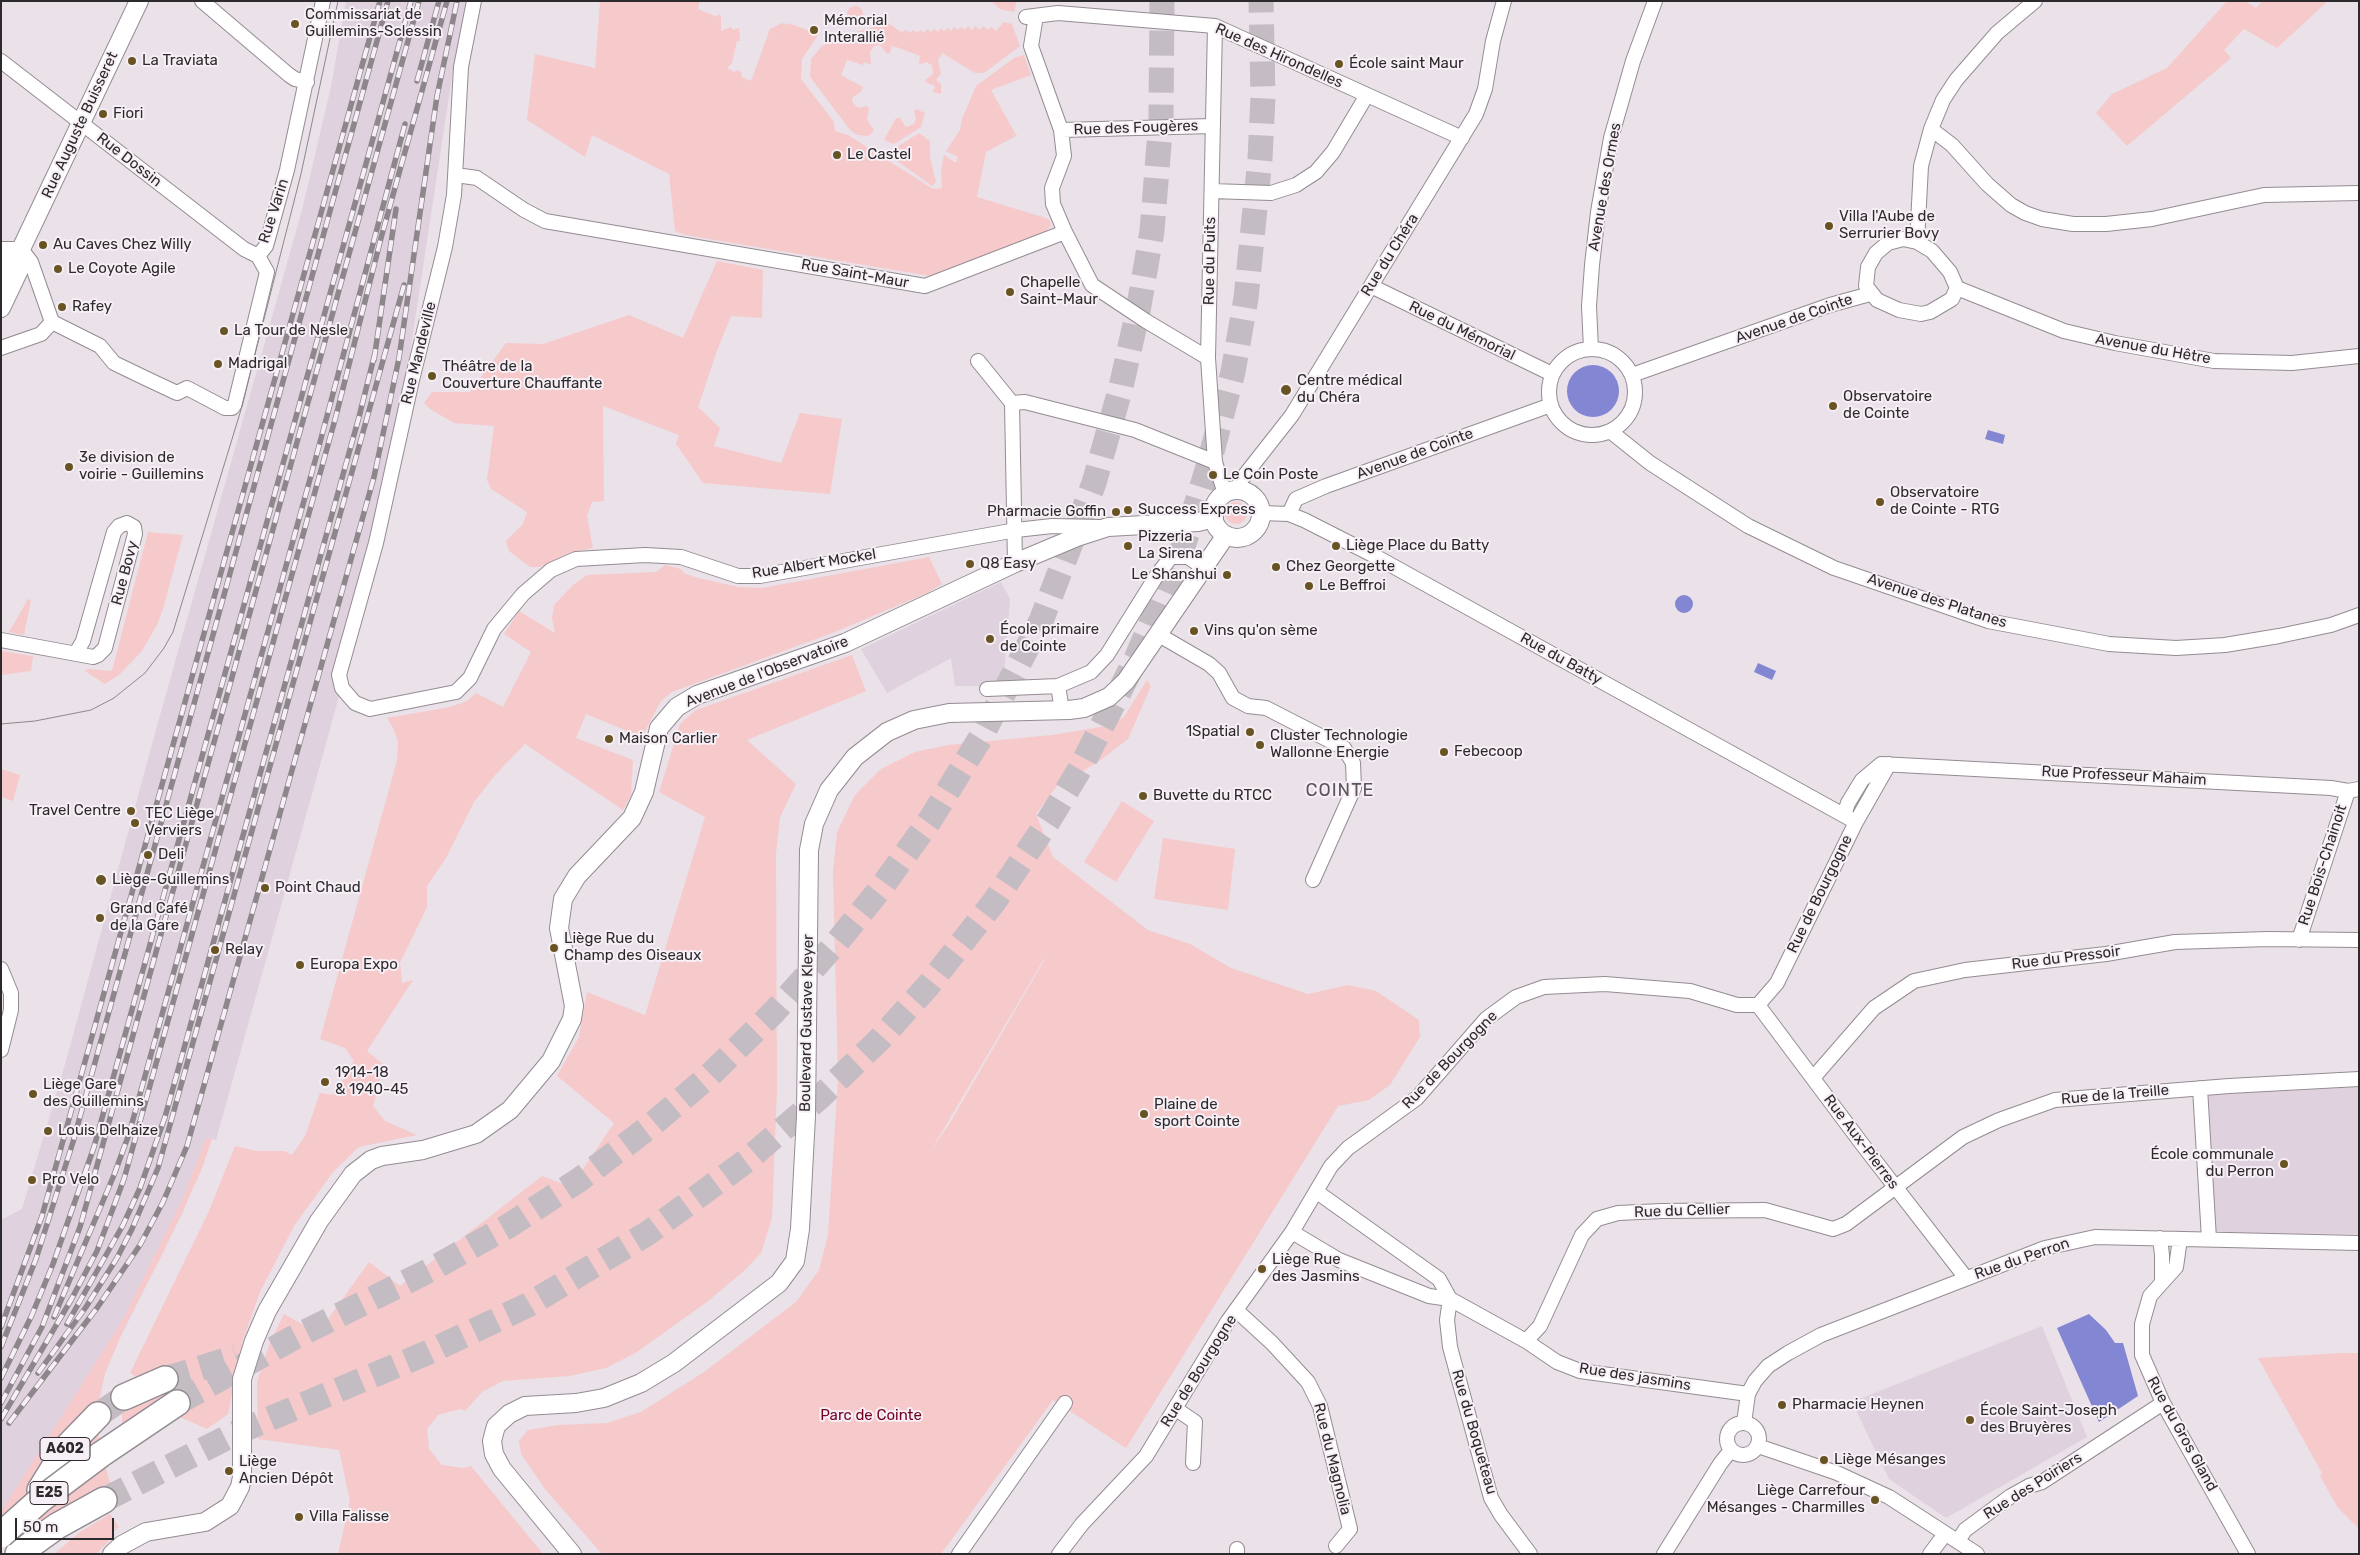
<!DOCTYPE html>
<meta charset="utf-8">
<style>
body{margin:0}
#map{position:relative;width:2360px;height:1555px;overflow:hidden;background:#eae1e9;font-family:Rubik,sans-serif}
canvas{display:block}
.frame{position:absolute;inset:0;border:2px solid #2d2a2d;pointer-events:none}
.scale{position:absolute;left:15px;top:1518px;width:99px;height:22px;box-sizing:border-box;border:2px solid #2d2a2d;border-top:0;padding-left:6px;font-size:15px;line-height:18px;white-space:nowrap;color:#2d2a2d;-webkit-text-stroke:4px #f7eff6;paint-order:stroke}
</style>
<div id="map">
<canvas width="2360" height="1555"></canvas>
<div class="frame"></div>
<div class="scale">50 m</div>
</div>
<script>
const ctx = document.querySelector('canvas').getContext('2d');
ctx.lineJoin = 'round';
function paint(path, color) { ctx.fillStyle = color; ctx.fill(path, 'evenodd'); }
const toPath = rows => new Path2D(rows.map(r => 'M' + r).join(''));
function stroke(path, color, width, dash) { ctx.strokeStyle = color; ctx.lineWidth = width; ctx.lineCap = dash ? 'butt' : 'round'; ctx.setLineDash(dash || []); ctx.stroke(path); }
function write(font, color, halo, rows, align = 'center') {
  ctx.font = font + ' Rubik,sans-serif'; ctx.lineWidth = 4; ctx.setLineDash([]); ctx.textBaseline = 'middle'; ctx.strokeStyle = halo; ctx.fillStyle = color; for (const [text, x, y, turn = 0] of rows) {
    ctx.save(); ctx.translate(x, y); ctx.rotate((+turn || 0) * Math.PI / 180); ctx.textAlign = isNaN(turn) ? turn : align; if (halo) ctx.strokeText(text, 0, 0); ctx.fillText(text, 0, 0); ctx.restore();
  }
}
paint(toPath([
 [346,1,467,1,455,57,401,412,371,556,338,700,216,1140,212,1139,183,1212,120,1338,105,1373,98,1405,46,1466,17,1513,1,1527,1,1220,22,1209,66,1061,157,726,302,210,331,87],
 [1001,582,1010,599,1003,686,955,686,951,658,887,693,861,649],
 [2359,1087,2359,1234,2213,1233,2204,1095],
 [2042,1326,2087,1437,1946,1518,1889,1479,1852,1402]
]), '#e0d1de');
paint(toPath([
 [600,1,700,1,698,9,717,17,718,14,721,16,721,31,731,27,733,30,739,28,740,41,737,41,732,63,727,68,734,72,738,70,741,72,742,77,751,81,770,29,782,23,787,25,788,23,819,34,802,59,801,79,834,122,835,131,848,135,933,189,942,188,941,170,944,155,956,163,958,157,946,151,960,130,962,119,976,86,1014,58,1024,55,1031,75,991,90,1016,135,1018,135,986,152,977,197,1049,219,1051,225,1044,234,936,277,685,235,675,231,669,174,592,135,585,157,527,120,535,54,595,68],
 [991,1,1017,1,1014,12,1000,9],
 [2227,1,2245,1,2256,8,2262,1,2328,1,2277,48,2244,29,2224,50,2231,58,2127,146,2096,113,2112,94,2167,68],
 '847 14a8 8 0 1 1 16 0a8 8 0 1 1-16 0Z',
 [1004,22,1012,24,1020,46,984,73,975,73,942,53,938,60,941,74,936,80,941,84,941,94,933,92,935,86,926,82,925,80,933,74,932,65,926,62,919,65,920,56,899,48,892,46,890,53,887,54,880,45,874,46,870,52,871,65,864,62,863,65,847,60,841,75,863,87,861,92,853,97,852,102,858,108,867,106,869,108,867,120,874,130,869,136,857,135,850,130,810,77,811,59,822,46,843,36,877,26,888,23,901,32,906,30,910,33,913,30,917,33,920,30,924,33,927,29,931,32,934,29,938,32,941,28,944,31,948,28,951,31,954,27,958,30,961,27,965,30,968,26,972,30,975,26,980,30,983,26,988,30,991,27,996,31],
 [916,109,925,113,921,127,894,144,884,140,896,118,900,118,906,127,914,124,916,119,914,111],
 [919,133,930,141,930,157,936,182,932,186,893,158,897,147],
 [717,261,763,270,762,318,731,316,717,351,698,407,720,428,714,446,781,463,800,413,842,419,830,494,703,483,676,444,679,435,603,406,604,501,592,502,587,516,593,548,569,553,540,567,530,567,509,551,506,541,523,524,527,512,491,489,487,480,494,426,454,423,430,409,424,403,432,392,470,392,506,343,543,344,629,315,683,338],
 '1225 513a11 11 0 1 1 22 0a11 11 0 1 1-22 0Z',
 [148,532,183,535,163,609,157,625,142,651,120,674,105,684,85,671,87,669,112,671],
 [929,557,942,584,927,593,835,632,672,692,661,701,642,737,586,714,576,738,633,760,631,795,623,810,525,744,496,774,474,802,446,858,427,886,427,907,400,963,402,983,413,980,367,1051,384,1065,373,1106,385,1121,417,1135,359,1147,333,1172,294,1226,260,1292,243,1340,228,1414,207,1429,171,1413,122,1430,122,1407,139,1379,130,1373,209,1211,235,1146,256,1151,284,1151,292,1155,305,1136,320,1093,333,1095,354,1061,345,1048,320,1039,397,760,398,742,394,730,387,718,450,707,467,701,476,693,503,707,531,652,504,634,519,611,555,633,552,618,554,605,573,585,587,575,656,572,665,565,681,569,684,573,698,578,739,587,762,588],
 [28,599,31,600,24,635,9,632],
 [1,651,33,656,31,671,1,675],
 [852,655,866,691,747,740,796,784,780,817,776,853,777,1089,772,1218,761,1253,745,1270,707,1302,637,1352,606,1368,569,1376,503,1381,482,1392,465,1411,460,1409,438,1415,427,1429,429,1449,442,1465,463,1468,471,1466,543,1554,338,1554,350,1501,339,1450,258,1439,257,1382,270,1342,284,1314,318,1333,369,1262,400,1286,542,1176,571,1187,614,1123,557,1076,579,1037,587,992,645,1015,705,817,659,792,680,724,696,710],
 [1147,680,1151,686,1128,739,1098,762,1056,787,1036,814,1053,857,1148,930,1190,944,1231,968,1308,994,1348,985,1376,991,1419,1020,1420,1037,1390,1085,1369,1100,1338,1106,1126,1448,1053,1400,941,1554,602,1554,545,1489,521,1454,519,1441,528,1430,558,1425,607,1423,641,1412,704,1372,796,1302,819,1270,828,1235,838,1079,833,872,837,832,855,795,881,769,915,752,948,745,1052,735,1106,726,1124,717],
 [1045,959,951,1121,929,1154,1044,959],
 [1,769,20,775,13,801,1,797],
 [1122,801,1154,821,1116,882,1084,862],
 [1163,838,1235,849,1228,910,1154,899],
 [206,1138,212,1139,201,1171,162,1255,125,1326,105,1373,98,1405,46,1466,20,1507,1,1523,1,1512,122,1321,184,1196],
 [2341,1353,2359,1353,2359,1529,2338,1508,2320,1476,2322,1473,2258,1358],
 [98,1421,99,1444,110,1483,7,1552,51,1481],
 [110,1514,119,1527,114,1531,114,1536,96,1554,54,1554,80,1532]
]), '#f6cacb');
paint(toPath([
 '1567 391a26 26 0 1 1 52 0a26 26 0 1 1-52 0Z',
 [1988,430,2005,435,2003,444,1985,439],
 '1675 604a9 9 0 1 1 18 0a9 9 0 1 1-18 0Z',
 [1758,663,1776,671,1772,680,1754,672],
 [2089,1314,2106,1330,2115,1343,2123,1343,2138,1396,2099,1422,2057,1328]
]), '#8386d2');
stroke(toPath([
 [165,1379,236,1357],
 [177,1403,293,1338,432,1269,510,1225,579,1180,648,1128,710,1075,774,1012,838,941,881,888,930,820,981,737,1041,621,1094,483,1121,387,1138,311,1152,231,1161,119,1162,1],
 [98,1415,124,1397],
 [104,1500,238,1432,429,1352,528,1305,648,1233,746,1161,820,1097,880,1039,927,987,994,902,1049,820,1081,767,1136,659,1181,553,1208,467,1233,372,1246,298,1260,159,1263,97,1261,1]
]), '#c4bcc3', 25, [25, 12]);
const minor = toPath([
 [202,1,289,75,295,79,307,82],
 [474,1,461,67,454,195,445,247,412,380,376,543,339,675,342,688,355,703,370,709,456,692,470,678,494,629,523,594,551,570,576,559,645,555,681,557,738,576,760,576,1016,530,1052,526,1100,527],
 [1036,16,1031,46,1061,130,1064,156,1052,188,1053,204,1065,232,1092,285,1146,321,1208,358],
 [1026,17,1058,13,1215,26,1462,138],
 [1215,26,1208,358,1215,462,1225,494],
 [1,61,244,249,258,256],
 [1931,129,1952,145,1987,184,2011,205,2025,213,2042,219,2073,224,2106,224,2152,219,2264,195,2359,193],
 [1061,130,1212,126],
 [456,175,477,178,524,210,545,221,925,286,1065,232],
 [1212,191,1271,193,1296,185,1316,172,1333,152,1367,95],
 [1903,239,1917,242,1932,251,1950,272,1957,288,1952,299,1930,312,1921,314,1899,310,1877,300,1866,286,1868,267,1876,253,1888,243,1903,239],
 [1917,242,1921,166,1931,129,1943,100,1956,80,1997,33,2035,1],
 [1,249,21,249,31,262,52,322,41,334,1,348],
 [258,256,266,246,287,170,323,1],
 [1371,286,1552,374],
 [1957,288,2064,331,2115,343,2214,361,2292,363,2359,356],
 [52,322,100,346,114,363,143,377,177,393,187,388,225,408,232,408,235,404,267,272,258,256],
 [1591,349,1589,306,1592,265,1598,212,1611,138,1633,61,1655,1],
 '1549 392a43 43 0 1 1 86 0a43 43 0 1 1-86 0Z',
 [978,361,1012,403],
 [1632,375,1830,305,1870,294],
 [1012,403,1025,402,1135,430,1215,462],
 [1012,403,1015,563],
 [1610,431,1650,463,1748,526,1834,568,1988,621,2109,644,2176,648,2225,645,2279,636,2331,625,2359,615],
 [1237,491,1241,480,1292,415,1476,114,1485,89,1493,41,1504,1],
 [1261,513,1289,514,1304,520,1371,554,1856,822],
 [1289,514,1296,499,1326,486,1551,405],
 [1159,635,1209,664,1219,673,1233,698,1248,706,1266,708,1344,748,1353,763,1354,788,1313,880],
 [1,640,93,657,98,655,105,648,135,534,134,527,127,523,119,526,114,532,83,641,76,653],
 [1058,686,1062,710],
 [987,689,1058,686,1091,672,1107,655,1157,575,1171,557,1188,557,1204,568],
 [1844,815,1848,803,1862,780,1881,764,2331,788,2348,791,2359,789],
 [2299,940,2348,791],
 [1,969,11,993,11,1010,1,1050],
 [1758,1005,1862,1144,1966,1278],
 [1813,1078,1874,1008,1914,981,1965,970,2106,954,2175,942,2268,939,2359,940],
 [2200,1088,2209,1239],
 [1317,1192,1439,1279,1450,1299],
 [1292,1232,1339,1260,1429,1296,1450,1299,1526,1341,1557,1362,1580,1371,1748,1394],
 [2160,1238,2162,1255,2162,1282],
 [2180,1239,2176,1267,2150,1296,2142,1324,2142,1355,2163,1403,2248,1554],
 [1450,1299,1447,1320,1450,1347,1491,1498,1501,1515,1530,1554],
 [1236,1310,1272,1343,1308,1382,1320,1406,1350,1529,1336,1546],
 [1526,1341,1540,1326,1582,1235,1597,1219,1618,1213,1662,1211,1765,1210,1833,1229,1846,1224,1963,1137,1999,1120,2055,1100,2229,1086,2359,1079],
 [1176,1409,1195,1422,1193,1463],
 [1744,1423,1748,1394,1755,1381,1768,1366,1788,1353,1821,1335,2045,1248,2095,1237,2359,1243],
 '1727 1439a16 16 0 1 1 32 0a16 16 0 1 1-32 0Z',
 [1758,1446,1837,1473,1889,1497,1977,1554],
 [1958,1541,1965,1530,2011,1496,2029,1486,2042,1482,2163,1403],
 [959,1554,1065,1403],
 [1059,1554,1082,1524,1146,1456,1228,1321,1292,1232,1331,1166,1348,1148,1417,1098,1486,1019,1516,997,1544,987,1605,984,1690,991,1737,1005,1758,1005,1777,983,1856,822,1889,764],
 [1237,1554,1237,1549],
 [1664,1554,1720,1464,1731,1450],
 [1930,1554,1945,1534]
]);
const tertiary = toPath([
 [1,278,11,257,21,249,139,1],
 [1,308,20,268,21,249],
 '1213 514a24 24 0 1 1 48 0a24 24 0 1 1-48 0Z',
 [112,1554,122,1545,146,1532,205,1522,230,1506,240,1487,242,1477,242,1379,254,1341,267,1311,319,1221,353,1174,371,1160,382,1156,423,1150,476,1134,510,1110,551,1061,572,1019,574,1006,559,928,563,899,577,876,632,818,644,792,659,728,677,707,697,695,845,643,1015,563,1077,537,1108,527,1198,522,1214,518],
 [572,1554,502,1469,494,1454,492,1441,496,1426,509,1414,525,1406,576,1403,604,1398,641,1383,674,1363,779,1283,795,1261,800,1229,806,1116,809,850,814,824,829,790,855,757,887,732,914,720,949,713,1069,710,1084,708,1109,697,1126,681,1226,535]
]);
const motorway = toPath([
 [124,1397,165,1379],
 [100,1455,177,1403],
 [40,1490,66,1448,98,1415],
 [18,1554,57,1526,104,1500]
]);
stroke(minor, '#948c93', 16);
stroke(tertiary, '#948c93', 20);
stroke(motorway, '#948c93', 28);
stroke(minor, '#fff', 14);
stroke(tertiary, '#fff', 18);
stroke(motorway, '#fff', 25);
stroke(toPath([
 [1,724,35,721,91,710,114,698,145,673,164,648,173,632,240,413,301,174,338,1]
]), '#8d878c', 1);
const rail = toPath([
 [417,81,439,1],
 [374,360,396,209],
 [54,1317,114,1175,129,1134,315,461,405,124],
 [67,1324,123,1225,140,1188,165,1117,359,417,375,353],
 [1,1327,42,1216,380,1],
 [1,1347,36,1259,73,1142,388,1],
 [38,1373,86,1307,117,1258,132,1229,158,1168,404,285],
 [1,1378,31,1317,53,1264,94,1147,411,1],
 [1,1403,42,1327,80,1227,419,1],
 [1,1419,71,1300,97,1251,124,1179,336,416,381,238,447,1],
 [9,1423,97,1308,140,1245,163,1202,187,1146,374,477,399,358,437,96,457,1]
]);
stroke(rail, '#8d878c', 5.5);
stroke(rail, '#f7eff6', 4, [11]);
const motorwayBridge = toPath([
 [1,1535,40,1500,100,1455]
]);
stroke(motorwayBridge, '#948c93', 28, []);
stroke(motorwayBridge, '#fff', 25);
for (const [x, y, r, color] of [
 [295,24,5,"#685422"],
 [814,30,5,"#685422"],
 [132,61,5,"#685422"],
 [1339,64,5,"#685422"],
 [103,114,5,"#685422"],
 [837,155,5,"#685422"],
 [1829,226,5,"#685422"],
 [43,245,5,"#685422"],
 [58,269,5,"#685422"],
 [1010,292,5,"#685422"],
 [62,307,5,"#685422"],
 [224,331,5,"#685422"],
 [218,364,5,"#685422"],
 [432,376,5,"#685422"],
 [1286,390,6,"#685422"],
 [1833,406,5,"#685422"],
 [69,467,5,"#685422"],
 [1213,475,5,"#685422"],
 [1880,502,5,"#685422"],
 [1128,510,5,"#685422"],
 [1116,512,5,"#685422"],
 [1128,546,5,"#685422"],
 [1336,546,5,"#685422"],
 [970,564,5,"#685422"],
 [1276,567,5,"#685422"],
 [1227,575,5,"#685422"],
 [1309,586,5,"#685422"],
 [1194,631,5,"#685422"],
 [990,639,5,"#685422"],
 [1250,732,5,"#685422"],
 [609,739,5,"#685422"],
 [1260,745,5,"#685422"],
 [1444,752,5,"#685422"],
 [1143,796,5,"#685422"],
 [131,811,5,"#685422"],
 [135,823,5,"#685422"],
 [148,855,5,"#685422"],
 [101,880,6,"#685422"],
 [265,888,5,"#685422"],
 [100,918,5,"#685422"],
 [554,948,5,"#685422"],
 [215,950,5,"#685422"],
 [300,965,5,"#685422"],
 [325,1082,5,"#685422"],
 [33,1094,5,"#685422"],
 [1144,1114,5,"#685422"],
 [48,1131,5,"#685422"],
 [2284,1164,5,"#685422"],
 [32,1180,5,"#685422"],
 [1262,1269,5,"#685422"],
 [1782,1405,5,"#685422"],
 [1970,1420,5,"#685422"],
 [1824,1460,5,"#685422"],
 [229,1471,5,"#685422"],
 [1875,1500,5,"#685422"],
 [299,1517,5,"#685422"]
]) { const dot = new Path2D(); dot.arc(x, y, r, 0, 2 * Math.PI); ctx.fillStyle = color; ctx.fill(dot); stroke(dot, '#f7eff6', 2); }
for (const [x, y, w] of [
 [65,1449,50],
 [49,1493,38]
]) { const box = new Path2D(); box.roundRect(x - w / 2, y - 11.5, w, 23, 4); ctx.fillStyle = '#f7eff6'; ctx.fill(box); stroke(box, '#2d2a2d', 1); }
write('bold 14px', '#2d2a2d', null, [
 ["A602",65,1449],
 ["E25",49,1493]
]);
write('15px', '#2d2a2d', '#f7eff6', [
 ["Commissariat de",305,15],
 ["Guillemins-Sclessin",305,32],
 ["Mémorial",824,21],
 ["Interallié",824,38],
 ["La Traviata",142,61],
 ["École saint Maur",1349,64],
 ["Fiori",113,114],
 ["Le Castel",847,155],
 ["Villa l'Aube de",1839,217],
 ["Serrurier Bovy",1839,234],
 ["Au Caves Chez Willy",53,245],
 ["Le Coyote Agile",68,269],
 ["Chapelle",1020,283],
 ["Saint-Maur",1020,300],
 ["Rafey",72,307],
 ["La Tour de Nesle",234,331],
 ["Madrigal",228,364],
 ["Théâtre de la",442,367],
 ["Couverture Chauffante",442,384],
 ["Centre médical",1297,381],
 ["du Chéra",1297,398],
 ["Observatoire",1843,397],
 ["de Cointe",1843,414],
 ["3e division de",79,458],
 ["voirie - Guillemins",79,475],
 ["Le Coin Poste",1223,475],
 ["Observatoire",1890,493],
 ["de Cointe - RTG",1890,510],
 ["Success Express",1138,510],
 ["Pharmacie Goffin",1106,512,"right"],
 ["Pizzeria",1138,537],
 ["La Sirena",1138,554],
 ["Liège Place du Batty",1346,546],
 ["Q8 Easy",980,564],
 ["Chez Georgette",1286,567],
 ["Le Shanshui",1217,575,"right"],
 ["Le Beffroi",1319,586],
 ["École primaire",1000,630],
 ["de Cointe",1000,647],
 ["Vins qu'on sème",1204,631],
 ["1Spatial",1240,732,"right"],
 ["Cluster Technologie",1270,736],
 ["Wallonne Energie",1270,753],
 ["Maison Carlier",619,739],
 ["Febecoop",1454,752],
 ["Buvette du RTCC",1153,796],
 ["Travel Centre",121,811,"right"],
 ["TEC Liège",145,814],
 ["Verviers",145,831],
 ["Deli",158,855],
 ["Liège-Guillemins",112,880],
 ["Point Chaud",275,888],
 ["Grand Café",110,909],
 ["de la Gare",110,926],
 ["Liège Rue du",564,939],
 ["Champ des Oiseaux",564,956],
 ["Relay",225,950],
 ["Europa Expo",310,965],
 ["1914-18",335,1073],
 ["& 1940-45",335,1090],
 ["Liège Gare",43,1085],
 ["des Guillemins",43,1102],
 ["Plaine de",1154,1105],
 ["sport Cointe",1154,1122],
 ["Louis Delhaize",58,1131],
 ["École communale",2274,1155,"right"],
 ["du Perron",2274,1172,"right"],
 ["Pro Velo",42,1180],
 ["Liège Rue",1272,1260],
 ["des Jasmins",1272,1277],
 ["Pharmacie Heynen",1792,1405],
 ["École Saint-Joseph",1980,1411],
 ["des Bruyères",1980,1428],
 ["Liège Mésanges",1834,1460],
 ["Liège",239,1462],
 ["Ancien Dépôt",239,1479],
 ["Liège Carrefour",1865,1491,"right"],
 ["Mésanges - Charmilles",1865,1508,"right"],
 ["Villa Falisse",309,1517]
], 'left');
write('15px', '#2d2a2d', '#f7eff6', [
 ["Rue des Hirondelles",1279,56,24],
 ["Rue Auguste Buisseret",80,125,-65],
 ["Rue des Fougères",1136,128,-2],
 ["Rue Dossin",129,160,38],
 ["Avenue des Ormes",1605,187,-80],
 ["Rue Varin",274,211,-72],
 ["Rue du Chéra",1390,255,-58],
 ["Rue du Puits",1210,261,-89],
 ["Rue Saint-Maur",855,274,10],
 ["Avenue de Cointe",1794,319,-19],
 ["Rue du Mémorial",1462,331,26],
 ["Avenue du Hêtre",2153,349,10],
 ["Rue Mandeville",419,353,-76],
 ["Avenue de Cointe",1415,454,-20],
 ["Rue Albert Mockel",814,564,-9],
 ["Rue Bovy",125,573,-75],
 ["Avenue des Platanes",1937,601,18],
 ["Rue du Batty",1561,659,29],
 ["Avenue de l'Observatoire",767,672,-21],
 ["Rue Professeur Mahaim",2124,776,3],
 ["Rue Bois-Chainoit",2323,865,-72],
 ["Rue de Bourgogne",1820,894,-64],
 ["Rue du Pressoir",2066,958,-7],
 ["Boulevard Gustave Kleyer",807,1023,-89],
 ["Rue de Bourgogne",1450,1060,-46],
 ["Rue de la Treille",2115,1095,-5],
 ["Rue Aux-Pierres",1861,1142,53],
 ["Rue du Cellier",1682,1211,-2],
 ["Rue du Perron",2022,1259,-19],
 ["Rue de Bourgogne",1199,1371,-58],
 ["Rue des jasmins",1635,1377,9],
 ["Rue du Boqueteau",1474,1432,74],
 ["Rue du Gros Gland",2182,1434,61],
 ["Rue du Magnolia",1332,1459,76],
 ["Rue des Poiriers",2033,1486,-32]
]);
write('15px', '#740020', '#f7eff6', [
 ["Parc de Cointe",871,1416]
]);
ctx.letterSpacing = '1px';
write('18px', '#5b545b', '#f7eff6', [
 ["COINTE",1340,791]
]);
ctx.letterSpacing = '0px';
</script>
